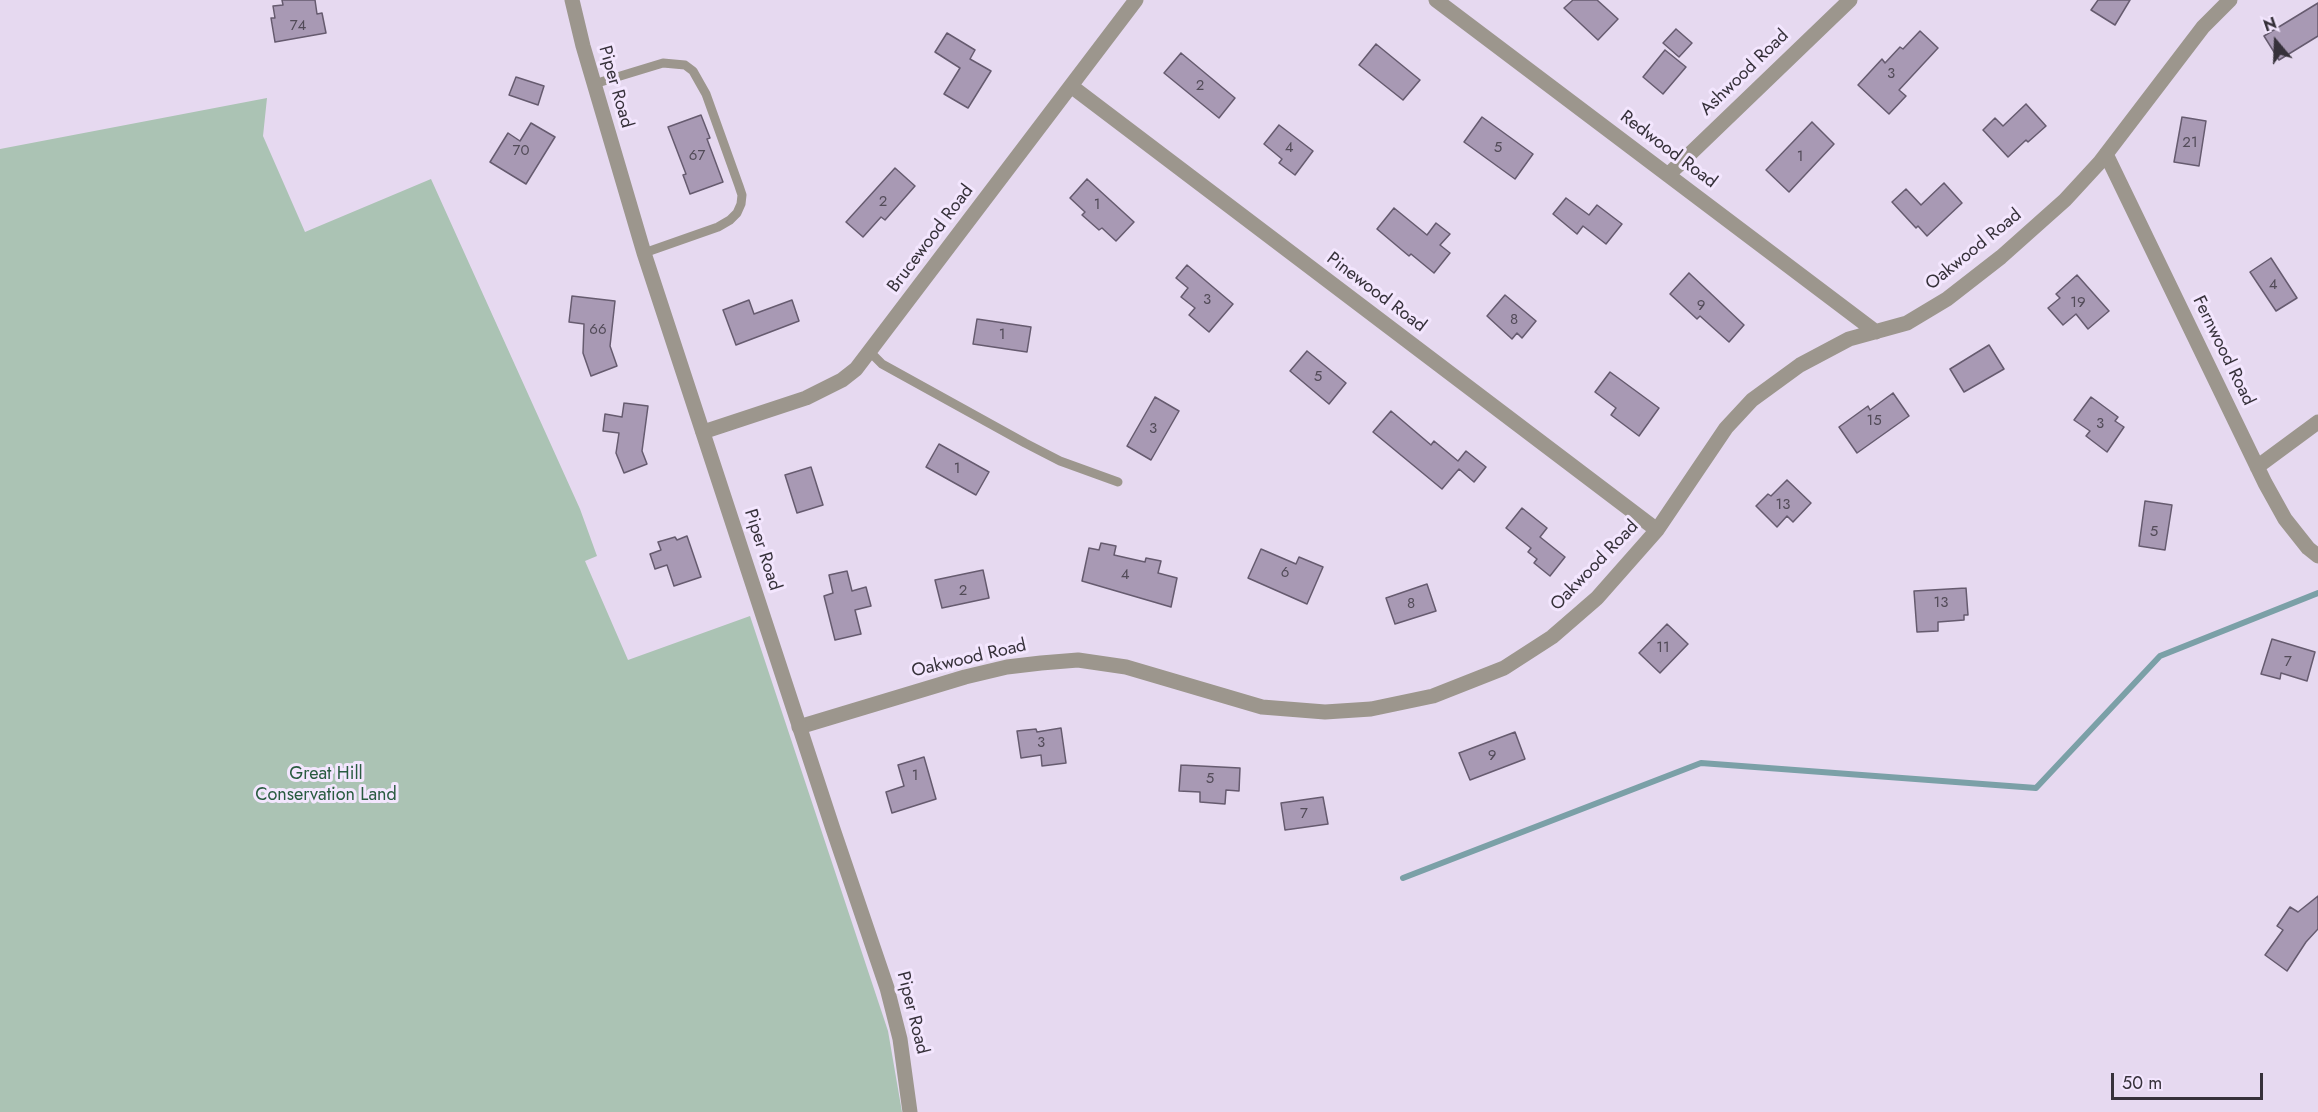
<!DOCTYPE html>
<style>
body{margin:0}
#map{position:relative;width:2318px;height:1112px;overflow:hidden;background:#e6d9f0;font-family:Jost,sans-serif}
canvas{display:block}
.north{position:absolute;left:2246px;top:12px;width:60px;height:60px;-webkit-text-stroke:4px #f3e6fe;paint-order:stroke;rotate:341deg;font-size:16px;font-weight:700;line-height:24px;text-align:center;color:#36313a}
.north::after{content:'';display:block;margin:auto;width:21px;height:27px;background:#36313a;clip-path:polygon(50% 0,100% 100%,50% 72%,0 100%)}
.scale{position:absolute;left:2111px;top:1073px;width:152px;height:27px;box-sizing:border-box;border:3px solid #36313a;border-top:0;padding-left:8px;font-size:18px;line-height:21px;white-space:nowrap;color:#36313a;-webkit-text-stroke:4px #f3e6fe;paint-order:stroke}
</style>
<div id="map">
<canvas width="2318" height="1112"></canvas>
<div class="north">N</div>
<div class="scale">50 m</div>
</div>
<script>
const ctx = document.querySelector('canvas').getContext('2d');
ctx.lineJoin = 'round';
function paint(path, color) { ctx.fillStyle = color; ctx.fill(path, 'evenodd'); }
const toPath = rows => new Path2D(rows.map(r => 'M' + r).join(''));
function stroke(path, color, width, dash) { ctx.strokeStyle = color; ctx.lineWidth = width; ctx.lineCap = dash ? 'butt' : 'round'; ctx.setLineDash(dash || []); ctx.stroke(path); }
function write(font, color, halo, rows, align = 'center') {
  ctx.font = font + ' Jost,sans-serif'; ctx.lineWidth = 6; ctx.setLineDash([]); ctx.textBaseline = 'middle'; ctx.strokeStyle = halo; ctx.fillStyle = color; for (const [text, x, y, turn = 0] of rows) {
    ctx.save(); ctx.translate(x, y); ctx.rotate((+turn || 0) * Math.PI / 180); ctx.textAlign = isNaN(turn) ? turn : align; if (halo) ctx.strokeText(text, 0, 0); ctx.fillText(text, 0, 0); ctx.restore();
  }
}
paint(toPath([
 [267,98,263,136,305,232,431,179,580,509,597,556,585,561,628,660,750,616,888,1031,902,1112,0,1112,0,149]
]), '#abc3b4');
stroke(toPath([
 [1403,878,1701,763,2036,788,2160,656,2318,593]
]), '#7ba0a7', 6);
const building = toPath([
 [282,0,315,0,317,14,322,13,326,33,275,42,271,18,275,18,273,6,283,5,282,0],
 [1573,0,1597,0,1618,19,1598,40,1564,8,1573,0],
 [2098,0,2130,0,2115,25,2091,10,2098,0],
 [2318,3,2318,36,2279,60,2264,36,2318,3],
 [1676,29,1692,43,1679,57,1663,43,1676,29],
 [1920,31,1938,48,1899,90,1906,96,1889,114,1858,85,1882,59,1885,63,1900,47,1903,49,1920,31],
 [947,33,975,50,970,59,991,71,968,108,944,94,960,68,935,52,947,33],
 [1376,44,1420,80,1403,100,1359,65,1376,44],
 [1665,50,1686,67,1663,94,1643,77,1665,50],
 [1181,53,1235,98,1219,118,1164,73,1181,53],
 [516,77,544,86,538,105,509,95,516,77],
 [2026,104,2046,126,2028,142,2026,140,2008,157,1983,130,1995,118,2003,126,2026,104],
 [701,115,710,138,707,139,723,182,690,194,683,175,686,174,668,127,701,115],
 [1482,117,1533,154,1515,179,1464,142,1482,117],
 [2182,117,2206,121,2199,166,2174,162,2182,117],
 [1812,122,1834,144,1789,192,1766,170,1812,122],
 [531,123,555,137,526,184,490,162,508,133,520,141,531,123],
 [1279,125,1313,151,1295,175,1279,163,1282,159,1264,144,1279,125],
 [895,168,915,186,885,220,881,217,863,237,846,222,895,168],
 [1087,179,1134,222,1116,241,1102,228,1099,230,1082,215,1085,212,1070,198,1087,179],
 [1944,183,1962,203,1927,236,1918,226,1916,228,1892,202,1906,189,1921,205,1944,183],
 [1566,198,1589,215,1597,205,1622,224,1606,244,1583,226,1577,234,1553,214,1566,198],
 [1394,208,1427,235,1436,223,1450,234,1440,245,1450,253,1434,273,1411,254,1409,256,1377,229,1394,208],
 [2271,258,2297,298,2276,311,2250,272,2271,258],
 [1187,265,1233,304,1209,332,1189,315,1195,308,1181,297,1188,288,1176,278,1187,265],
 [1689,273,1744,325,1729,342,1700,316,1697,319,1670,294,1689,273],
 [2077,275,2109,311,2088,329,2076,314,2063,325,2048,308,2060,298,2056,294,2077,275],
 [1505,295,1536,321,1522,338,1517,333,1512,339,1487,316,1505,295],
 [572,296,615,301,610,346,617,366,591,376,583,353,584,324,569,322,572,296],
 [749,300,754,314,792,300,799,321,736,345,723,310,749,300],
 [977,319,1031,327,1027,352,973,344,977,319],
 [1989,345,2004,369,1964,392,1950,369,1989,345],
 [1307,351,1346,383,1329,404,1290,371,1307,351],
 [1610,372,1659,408,1639,436,1611,415,1616,408,1595,392,1610,372],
 [1893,393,1909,416,1857,453,1839,427,1868,406,1870,410,1893,393],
 [1155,397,1179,411,1151,460,1127,446,1155,397],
 [2091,397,2118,417,2115,421,2124,427,2107,452,2086,436,2090,431,2074,420,2091,397],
 [624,403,648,406,642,451,647,464,624,473,616,453,619,433,603,431,605,414,622,417,624,403],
 [1391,411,1431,445,1434,441,1458,461,1466,451,1486,467,1474,482,1459,469,1442,489,1373,432,1391,411],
 [939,444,989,472,976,495,926,467,939,444],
 [811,467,823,505,797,513,785,475,811,467],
 [1787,480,1811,503,1793,522,1787,516,1777,527,1756,506,1768,494,1771,496,1787,480],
 [2145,501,2172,505,2165,550,2139,546,2145,501],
 [1522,508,1547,528,1540,537,1565,557,1550,576,1534,563,1537,559,1528,552,1531,548,1506,528,1522,508],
 [687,536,701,577,674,586,667,565,655,569,650,554,661,550,658,542,675,537,677,540,687,536],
 [1101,543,1116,546,1114,555,1145,562,1146,558,1161,561,1158,573,1177,578,1171,607,1082,581,1089,548,1099,550,1101,543],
 [1261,549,1296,564,1299,557,1323,567,1307,604,1248,578,1261,549],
 [983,570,989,598,942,608,935,580,983,570],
 [847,571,852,591,866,587,871,606,855,610,861,634,835,640,824,596,833,593,829,575,847,571],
 [1427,584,1436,611,1395,624,1386,598,1427,584],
 [1966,588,1968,615,1964,615,1964,620,1938,622,1938,631,1917,632,1914,591,1966,588],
 [1667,624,1688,644,1660,673,1639,653,1667,624],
 [2272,639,2315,652,2307,681,2281,673,2280,679,2261,674,2272,639],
 [1061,728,1066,763,1042,766,1041,755,1021,758,1017,731,1036,729,1037,732,1061,728],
 [1515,732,1525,759,1470,780,1459,753,1515,732],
 [924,757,936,799,892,813,886,792,904,786,898,765,924,757],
 [1181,765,1240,768,1239,791,1226,790,1225,804,1200,802,1200,792,1179,791,1181,765],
 [1323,797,1328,824,1285,830,1281,803,1323,797],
 [2318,896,2318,929,2306,942,2287,971,2265,955,2283,930,2277,926,2290,907,2298,912,2318,896]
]);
paint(building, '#a899b4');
stroke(building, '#665b6f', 1.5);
stroke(toPath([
 [594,84,663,63,685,65,693,71,706,94,739,186,742,195,741,204,737,213,730,220,718,227,644,253],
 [870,352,882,364,1025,443,1060,461,1118,482]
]), '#9c968d', 9);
stroke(toPath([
 [1436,0,1876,332],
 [1071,86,1657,530],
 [2106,154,2265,483,2285,519,2308,548,2318,556],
 [1668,175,1850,0],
 [703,432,806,398,842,380,856,369,1136,0],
 [2257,467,2318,422],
 [799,727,965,677,1007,667,1041,663,1078,660,1126,667,1262,707,1325,712,1371,709,1433,696,1504,668,1552,637,1597,598,1657,530,1726,428,1752,400,1800,365,1849,339,1907,323,1947,299,2001,257,2065,200,2100,162,2203,27,2230,0]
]), '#9c968d', 15);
stroke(toPath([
 [572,0,583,46,644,253,833,829,887,988,900,1039,910,1112]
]), '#9c968d', 15);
write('15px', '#524b58', null, [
 ["74",298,26],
 ["3",1891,74],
 ["2",1200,86],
 ["21",2190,143],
 ["4",1289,148],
 ["5",1498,148],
 ["70",521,151],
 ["67",697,156],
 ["1",1800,157],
 ["2",883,202],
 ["1",1097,205],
 ["4",2273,285],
 ["3",1207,300],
 ["19",2078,303],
 ["9",1701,306],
 ["8",1514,320],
 ["66",598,330],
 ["1",1002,335],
 ["5",1318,377],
 ["15",1874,421],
 ["3",2100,424],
 ["3",1153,429],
 ["1",957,469],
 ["13",1783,505],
 ["5",2154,532],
 ["6",1285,573],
 ["4",1125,575],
 ["2",963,591],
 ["13",1941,603],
 ["8",1411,604],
 ["11",1663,648],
 ["7",2288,662],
 ["3",1041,743],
 ["9",1492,756],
 ["1",915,776],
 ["5",1210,779],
 ["7",1304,814]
]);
write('18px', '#36313a', '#f3e6fe', [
 ["Ashwood Road",1745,73,-44],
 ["Piper Road",615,87,74],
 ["Redwood Road",1668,150,37],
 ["Brucewood Road",931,239,-53],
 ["Oakwood Road",1974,250,-39],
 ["Pinewood Road",1376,293,37],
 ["Fernwood Road",2223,351,64],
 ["Piper Road",762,550,72],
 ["Oakwood Road",1595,566,-46],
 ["Oakwood Road",969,659,-13],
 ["Piper Road",912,1013,76]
]);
write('18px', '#295b40', '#f3e6fe', [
 ["Great Hill",326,775],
 ["Conservation Land",326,796]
]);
</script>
